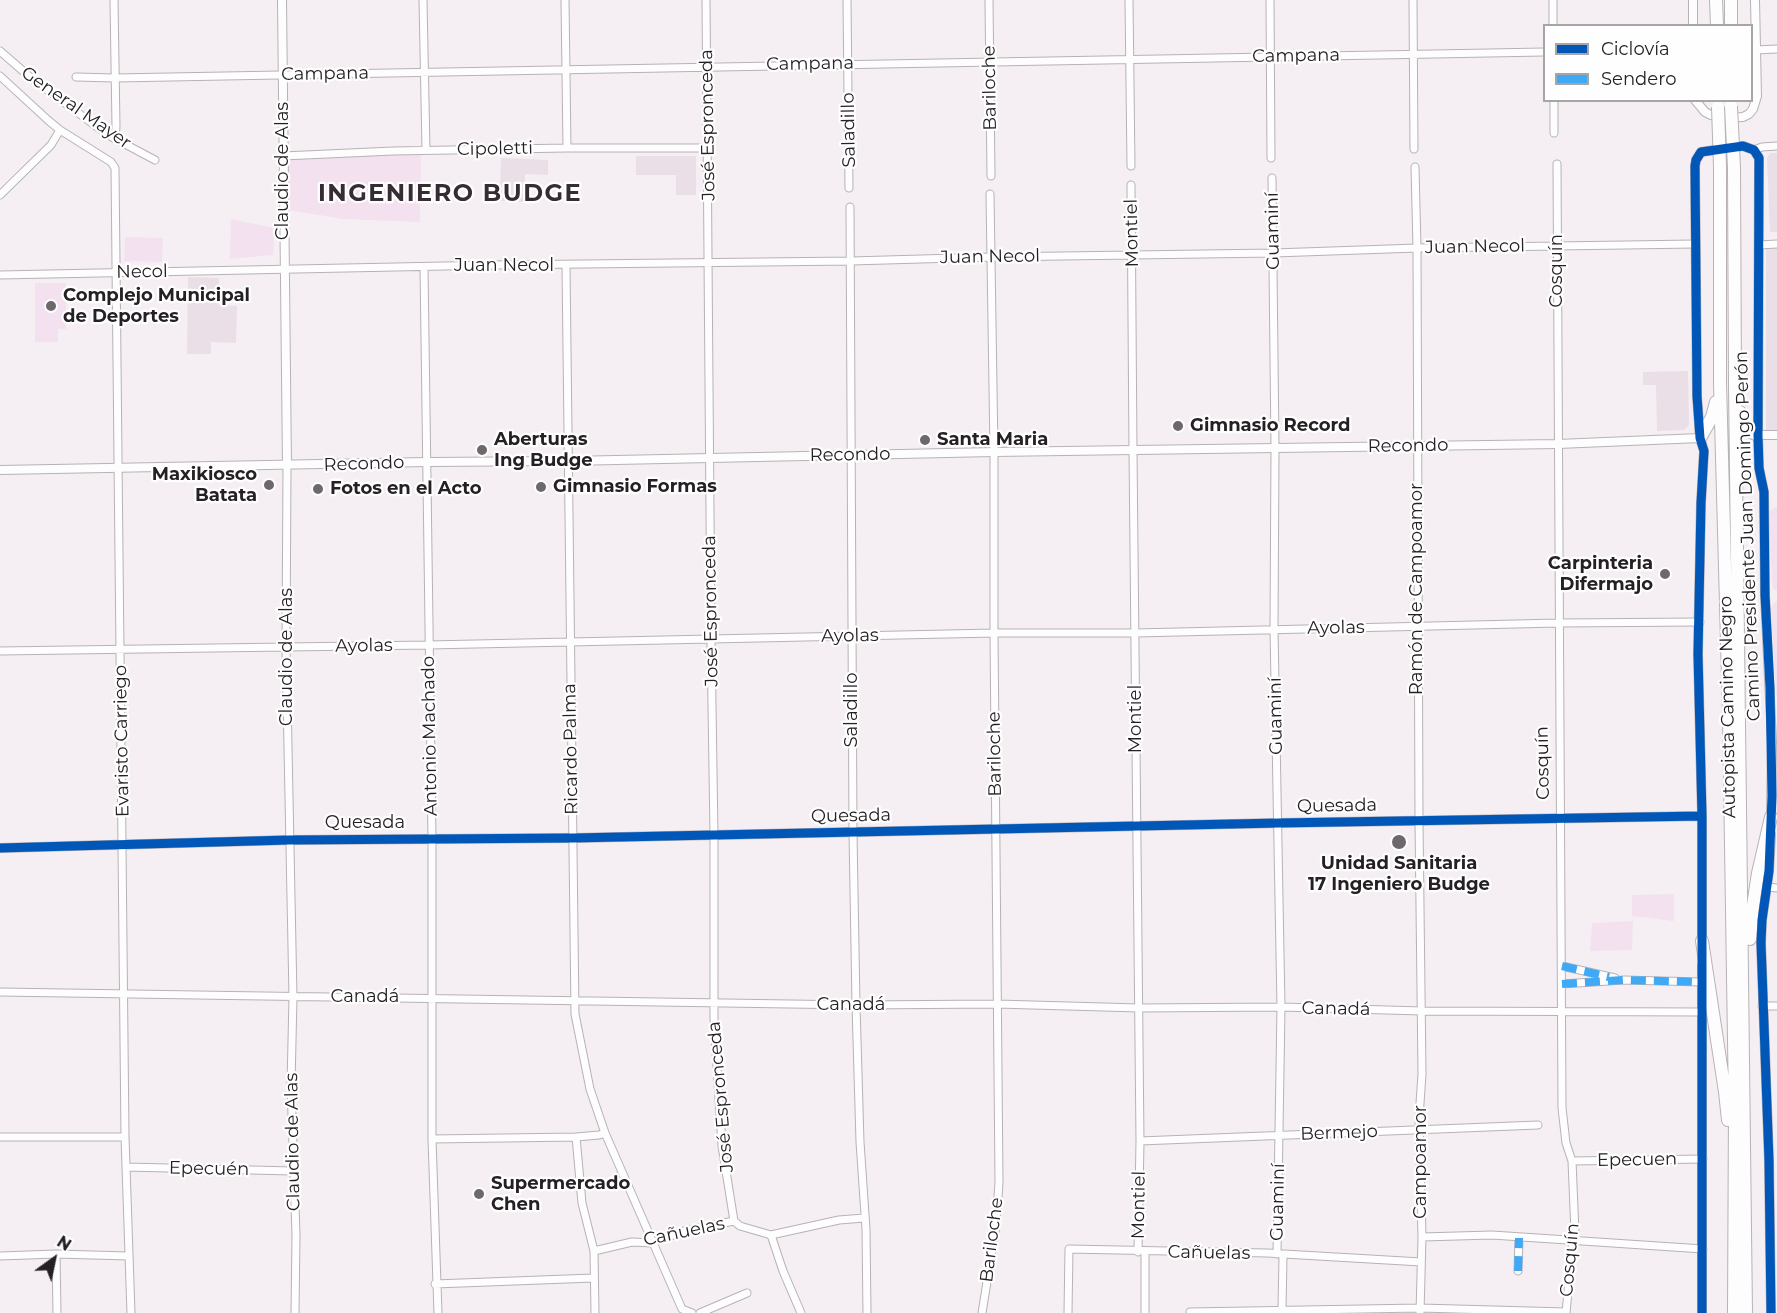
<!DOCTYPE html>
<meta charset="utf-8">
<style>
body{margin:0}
#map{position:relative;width:1777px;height:1313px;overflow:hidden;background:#f5eff4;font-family:Montserrat,sans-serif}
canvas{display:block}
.legend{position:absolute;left:1543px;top:24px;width:210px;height:78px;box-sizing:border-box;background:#fefefe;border:2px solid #a7a5a6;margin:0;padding:8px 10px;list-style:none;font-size:18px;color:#242023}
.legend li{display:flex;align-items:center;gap:12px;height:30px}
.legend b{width:30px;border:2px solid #a7a5a6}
.north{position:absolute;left:24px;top:1229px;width:60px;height:60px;-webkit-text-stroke:4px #fefefe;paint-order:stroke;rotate:33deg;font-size:16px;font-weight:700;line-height:24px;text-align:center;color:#242023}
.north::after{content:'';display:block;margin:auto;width:21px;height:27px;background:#242023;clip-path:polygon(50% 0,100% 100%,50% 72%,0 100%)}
</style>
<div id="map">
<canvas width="1777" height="1313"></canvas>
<ul class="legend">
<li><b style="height:8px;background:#0057b8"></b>Ciclovía</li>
<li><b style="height:8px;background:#3fa9f5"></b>Sendero</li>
</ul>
<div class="north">N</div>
</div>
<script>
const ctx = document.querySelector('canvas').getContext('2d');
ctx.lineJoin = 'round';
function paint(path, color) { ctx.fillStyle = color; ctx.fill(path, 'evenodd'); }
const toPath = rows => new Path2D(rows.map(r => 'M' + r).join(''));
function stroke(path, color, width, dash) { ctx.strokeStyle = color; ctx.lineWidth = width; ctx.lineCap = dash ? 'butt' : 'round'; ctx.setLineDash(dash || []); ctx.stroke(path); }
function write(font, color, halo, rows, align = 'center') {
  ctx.font = font + ' Montserrat,sans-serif'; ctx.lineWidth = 4.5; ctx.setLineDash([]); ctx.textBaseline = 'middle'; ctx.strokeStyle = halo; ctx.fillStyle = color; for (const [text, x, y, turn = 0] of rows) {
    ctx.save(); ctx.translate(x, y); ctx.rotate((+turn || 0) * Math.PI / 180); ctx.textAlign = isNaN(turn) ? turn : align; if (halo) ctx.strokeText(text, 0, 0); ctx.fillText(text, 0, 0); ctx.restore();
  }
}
paint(toPath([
 [1770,153,1777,153,1777,232,1770,232,1767,158],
 [636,156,696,156,696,195,676,195,676,175,636,175],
 [501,158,548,160,548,175,525,174,524,202,500,201],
 [1777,248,1777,430,1766,430,1766,249],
 [188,277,219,278,219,305,237,306,236,343,211,342,211,354,187,354],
 [1688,371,1689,425,1684,430,1657,431,1656,385,1643,385,1643,372]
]), '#eadee7');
paint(toPath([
 [421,154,420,222,343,219,288,210,286,159],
 [231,219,275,228,273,255,230,259],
 [125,237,163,238,162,262,124,261],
 [35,283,66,283,66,329,58,329,58,342,35,342],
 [1777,507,1777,590,1774,590,1772,585,1769,512,1773,508],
 [1777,601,1777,695,1776,695,1771,610,1772,605],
 [1674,894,1674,921,1632,916,1632,895],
 [1633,921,1632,950,1590,951,1592,923]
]), '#f4e1f0');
const minor = toPath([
 [114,0,116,127,115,139],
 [423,0,426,150],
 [565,0,567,148],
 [706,0,711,640,714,835,714,1019,722,1146,734,1221],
 [847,0,849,188],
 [989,0,991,176],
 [1129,0,1131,166],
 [1270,0,1271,158],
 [1413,0,1414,149],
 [1553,0,1553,26],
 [1756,50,1777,49],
 [0,51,31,78,108,135,155,160],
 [0,76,49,121,60,130,111,162,115,168,125,1137,131,1313],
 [76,77,115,78,1544,52],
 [1554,100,1554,133],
 [1754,150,1762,147,1777,146],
 [283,156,393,151,567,148,708,148],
 [1557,164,1562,1108,1566,1143,1572,1161,1575,1233,1572,1248,1566,1313],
 [1415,167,1417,248,1419,822,1422,1074,1419,1118,1422,1237,1420,1313],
 [1272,178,1275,448,1274,629,1281,1007,1277,1254],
 [1131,185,1133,451,1140,1141,1138,1252],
 [0,195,51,145,60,130],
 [850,207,853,833,856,1005,860,1142,866,1229,867,1313],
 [1759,245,1777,244],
 [566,266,575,1014,590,1089,605,1133,682,1309,692,1313],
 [424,267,432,839,432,1139,438,1313],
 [0,275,494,265,851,261,991,257,1274,253,1417,248,1695,244],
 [287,466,286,647,293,997,291,1085,296,1235,295,1313],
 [0,651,428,645,994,633,1136,633,1558,623,1700,622],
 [1768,887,1777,888],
 [1562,966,1615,978],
 [1562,984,1624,980,1701,982],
 [0,992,856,1005,997,1004,1139,1008,1281,1007,1422,1011,1701,1012],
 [1762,1006,1777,1006],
 [0,1137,125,1137],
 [576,1137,582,1203,594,1251,595,1313],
 [432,1139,576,1137,599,1135,605,1133],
 [1140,1141,1538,1125],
 [1572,1161,1703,1159],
 [126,1167,293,1171],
 [771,1235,783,1271,801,1313],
 [1422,1237,1492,1235,1703,1249],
 [594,1251,632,1242,652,1243,684,1231,734,1221,740,1226,771,1235,839,1220,864,1218],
 [56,1254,57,1313],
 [0,1256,56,1254,129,1256],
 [1518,1271,1519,1238],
 [435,1284,593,1278],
 [1282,1310,1283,1255],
 [1190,1312,1420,1308,1566,1312],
 [700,1313,747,1293],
 [982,1313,996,1226,999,1182,994,633,994,452,990,194],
 [1068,1313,1069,1249,1267,1253,1421,1262],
 [1145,1313,1145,1252]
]);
const tertiary = toPath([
 [282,0,287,466],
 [1693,26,1693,0],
 [1695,100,1705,112,1711,115,1722,118,1743,117,1749,114,1753,109,1757,96,1755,0],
 [1758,435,1777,435],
 [0,470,427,462,569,461,994,452,1558,444,1700,438],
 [0,848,289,840,573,838,1279,823,1702,816],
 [1702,944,1702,816,1698,654,1701,503,1704,451,1700,438,1697,396,1695,166,1696,160,1701,152,1743,146,1754,150,1759,158,1758,435,1759,468,1764,492,1765,595,1772,741,1771,821],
 [1702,966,1702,1313],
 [1771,1313,1769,1161,1761,943,1762,920,1769,871,1771,834]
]);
const motorway = toPath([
 [1716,0,1717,26],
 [1731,0,1731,26],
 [1720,167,1720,383,1729,715,1735,1106,1734,1313],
 [1734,168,1735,386,1746,1313],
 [1740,412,1742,422,1745,427,1749,431,1758,435],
 [1700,438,1712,417,1716,402],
 [1750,939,1753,906,1758,873,1771,817],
 [1702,941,1725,1092,1728,1120]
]);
stroke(minor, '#b7b2b6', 9);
stroke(tertiary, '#b7b2b6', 10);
stroke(motorway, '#b7b2b6', 14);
stroke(minor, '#fefdfd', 7);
stroke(tertiary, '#fefdfd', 8);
stroke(motorway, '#fefdfd', 12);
const motorwayBridge = toPath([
 [1731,106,1734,168],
 [1718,107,1720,167]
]);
stroke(motorwayBridge, '#b7b2b6', 14, []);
stroke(motorwayBridge, '#fefdfd', 12);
stroke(toPath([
 [1562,966,1609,977],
 [1562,984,1624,980,1701,982],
 [1518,1271,1519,1238]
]), '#3fa9f5', 8, [15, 8]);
stroke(toPath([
 [0,848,289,840,573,838,1279,823,1702,816],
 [1702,1313,1702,816,1698,654,1701,503,1704,451,1700,438,1697,396,1695,166,1696,160,1701,152,1743,146,1754,150,1759,158,1758,435,1759,468,1764,492,1765,595,1770,688,1772,796,1769,871,1762,920,1761,943,1769,1161,1771,1313]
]), '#0057b8', 9);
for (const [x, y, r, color] of [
 [51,306,6,"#6d686c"],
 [1178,426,6,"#6d686c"],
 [925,440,6,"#6d686c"],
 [482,450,6,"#6d686c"],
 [269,485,6,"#6d686c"],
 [541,487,6,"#6d686c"],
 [318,489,6,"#6d686c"],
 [1665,574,6,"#6d686c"],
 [1399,842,8,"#6d686c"],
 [479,1194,6,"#6d686c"]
]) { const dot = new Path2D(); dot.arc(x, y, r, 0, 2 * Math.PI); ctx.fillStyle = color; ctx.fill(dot); stroke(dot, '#fefefe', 2); }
write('18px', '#242023', '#fefefe', [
 ["Campana",1296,56,-1],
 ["Campana",810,64,-1],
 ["Campana",325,74,-1],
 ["Bariloche",990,88,-91],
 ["General Mayer",76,108,35],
 ["José Espronceda",708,125,-91],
 ["Saladillo",849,130,-91],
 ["Cipoletti",495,149,-1],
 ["Claudio de Alas",283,171,-90],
 ["Guaminí",1273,231,-91],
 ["Montiel",1132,233,-91],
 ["Juan Necol",1475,247,-1],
 ["Juan Necol",990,257,-1],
 ["Juan Necol",504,266],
 ["Cosquín",1557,271,-90],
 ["Necol",142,272,-1],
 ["Recondo",1408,446,-1],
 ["Recondo",850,455,-1],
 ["Recondo",364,464,-2],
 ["Camino Presidente Juan Domingo Perón",1748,536,-92],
 ["Ramón de Campoamor",1417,589,-90],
 ["José Espronceda",711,611,-91],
 ["Ayolas",1336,628,-1],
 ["Ayolas",850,636,-1],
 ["Ayolas",364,646,-1],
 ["Claudio de Alas",287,657,-90],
 ["Autopista Camino Negro",1728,707,-91],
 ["Saladillo",852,710,-90],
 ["Guaminí",1276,716,-91],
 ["Montiel",1136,719,-90],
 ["Antonio Machado",430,736,-91],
 ["Evaristo Carriego",122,741,-91],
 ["Ricardo Palma",571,749,-91],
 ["Bariloche",995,754,-91],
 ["Cosquín",1543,763,-91],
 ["Quesada",1337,806,-1],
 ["Quesada",851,816,-1],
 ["Quesada",365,823],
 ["Canadá",365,997],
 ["Canadá",851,1005],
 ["Canadá",1336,1009,1],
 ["José Espronceda",721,1097,-95],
 ["Bermejo",1339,1133,-2],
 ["Claudio de Alas",293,1142,-91],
 ["Epecuen",1637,1160,-1],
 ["Campoamor",1421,1162,-90],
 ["Epecuén",209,1169,1],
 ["Guaminí",1278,1202,-89],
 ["Montiel",1139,1205,-89],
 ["Cañuelas",684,1232,-12],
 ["Bariloche",992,1240,-83],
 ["Cañuelas",1209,1253,1],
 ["Cosquín",1570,1260,-85]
]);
write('bold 18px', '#242023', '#fefefe', [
 ["Complejo Municipal",63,296],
 ["de Deportes",63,317],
 ["Gimnasio Record",1190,426],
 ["Aberturas",494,440],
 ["Ing Budge",494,461],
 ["Santa Maria",937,440],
 ["Maxikiosco",257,475,"right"],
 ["Batata",257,496,"right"],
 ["Gimnasio Formas",553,487],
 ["Fotos en el Acto",330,489],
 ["Carpinteria",1653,564,"right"],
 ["Difermajo",1653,585,"right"],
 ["Unidad Sanitaria",1399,864,"center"],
 ["17 Ingeniero Budge",1399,885,"center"],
 ["Supermercado",491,1184],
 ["Chen",491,1205]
], 'left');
ctx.letterSpacing = '1.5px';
write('bold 24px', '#352d33', '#fefefe', [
 ["INGENIERO BUDGE",450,194]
]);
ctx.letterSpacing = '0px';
</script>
